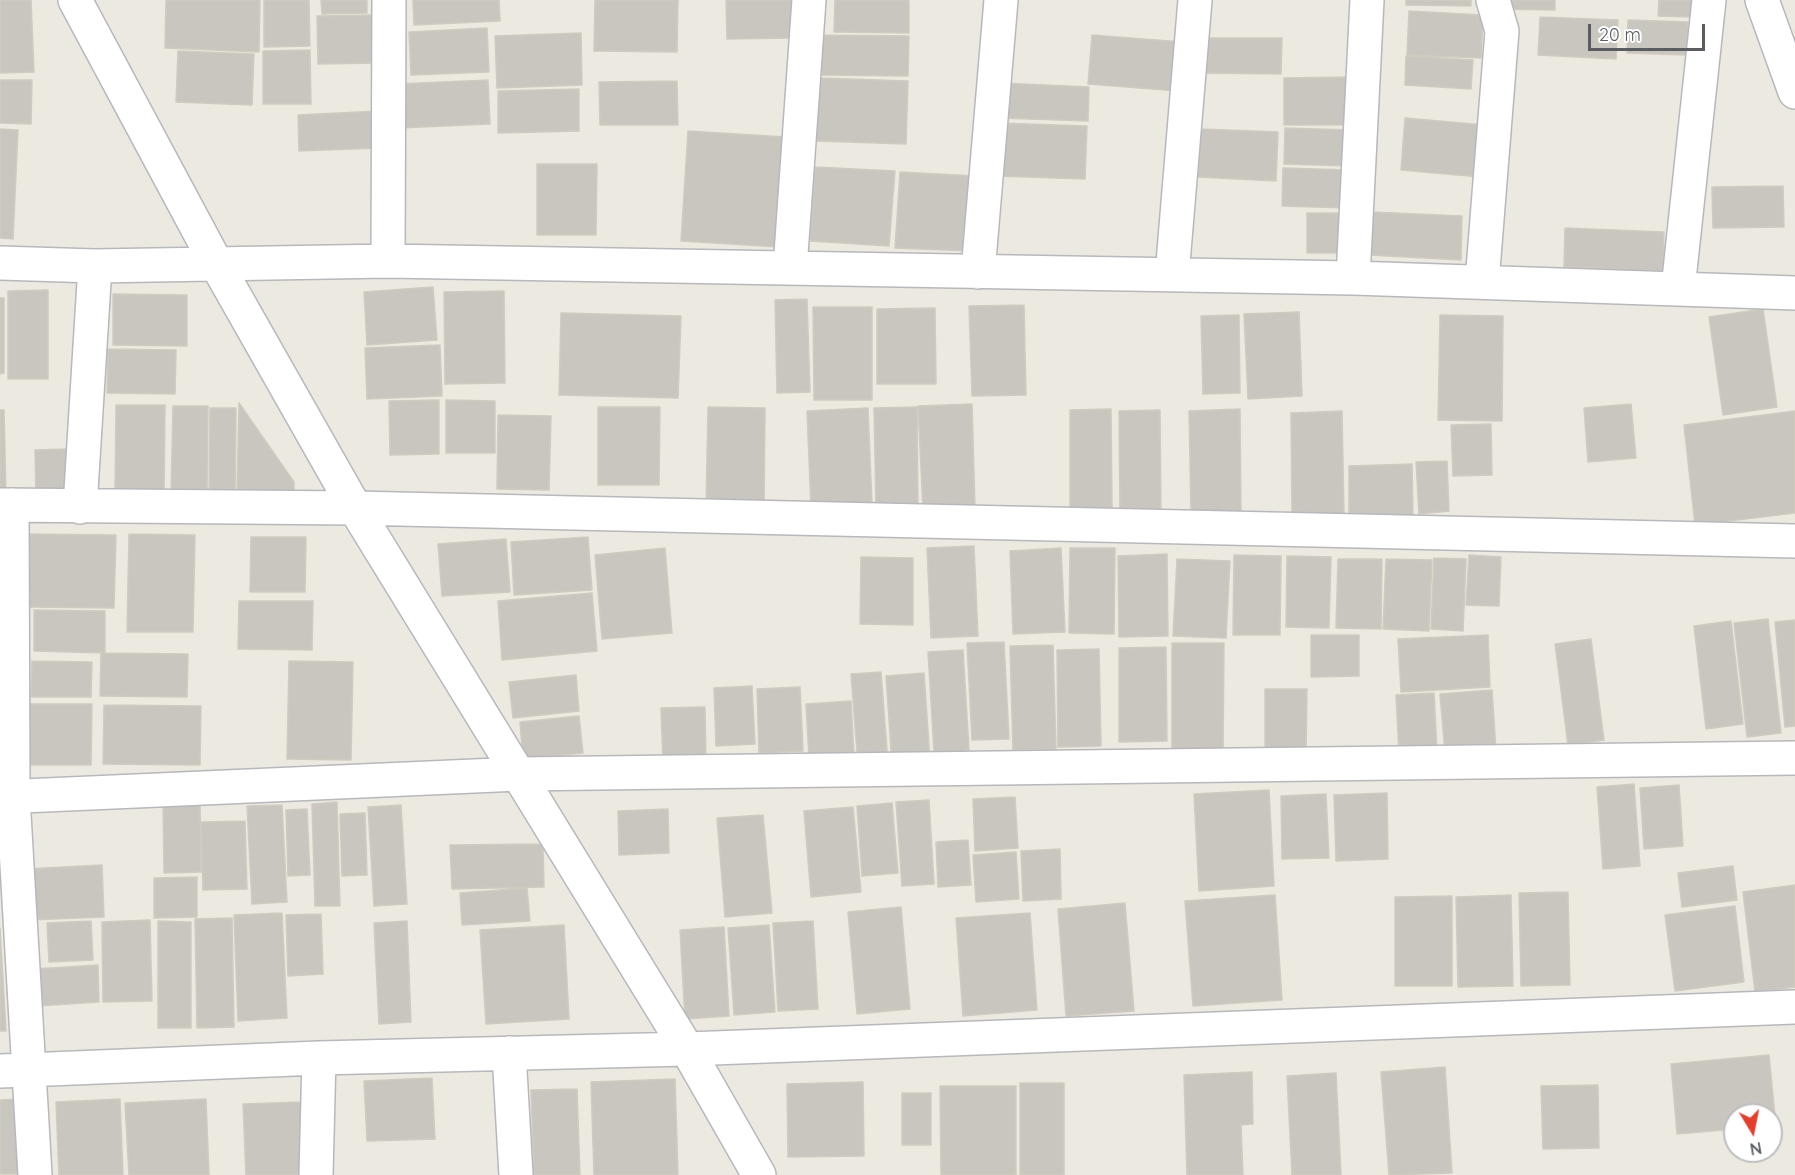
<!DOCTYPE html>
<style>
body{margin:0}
#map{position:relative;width:1795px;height:1175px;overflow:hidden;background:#eceae0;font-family:Quicksand,sans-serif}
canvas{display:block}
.north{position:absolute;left:1723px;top:1103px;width:60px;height:60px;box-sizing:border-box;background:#fff;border:2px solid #bdbec0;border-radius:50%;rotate:170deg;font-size:16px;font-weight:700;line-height:24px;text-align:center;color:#595d61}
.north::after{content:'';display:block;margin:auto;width:21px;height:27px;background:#e63e2c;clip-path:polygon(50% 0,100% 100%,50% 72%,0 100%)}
.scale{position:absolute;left:1588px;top:24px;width:117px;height:27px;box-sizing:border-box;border:3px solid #595d61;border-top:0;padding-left:8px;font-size:18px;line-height:21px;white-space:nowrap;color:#595d61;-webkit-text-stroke:4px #fff;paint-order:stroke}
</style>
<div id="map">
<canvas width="1795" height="1175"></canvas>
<div class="north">N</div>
<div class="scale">20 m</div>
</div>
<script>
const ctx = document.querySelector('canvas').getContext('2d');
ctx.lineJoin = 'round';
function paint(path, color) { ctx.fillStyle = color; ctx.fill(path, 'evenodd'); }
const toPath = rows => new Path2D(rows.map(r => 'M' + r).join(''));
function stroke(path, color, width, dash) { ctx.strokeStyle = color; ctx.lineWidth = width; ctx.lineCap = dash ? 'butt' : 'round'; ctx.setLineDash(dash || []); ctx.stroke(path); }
const building = toPath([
 [0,0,31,0,34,72,0,73,0,0],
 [166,0,260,0,259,52,165,48,166,0],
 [264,0,309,0,310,46,264,47,264,0],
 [321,0,367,0,367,13,322,14,321,0],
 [413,0,499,0,500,21,414,25,413,0],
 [595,0,678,0,677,52,594,51,595,0],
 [726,0,793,0,794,38,727,39,726,0],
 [835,0,909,0,909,33,834,32,835,0],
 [1406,0,1471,0,1471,6,1406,5,1406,0],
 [1498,0,1555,0,1555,10,1498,9,1498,0],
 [1659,0,1693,0,1692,17,1658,16,1659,0],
 [1409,11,1483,15,1481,58,1407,55,1409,11],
 [376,15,377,63,318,64,317,16,376,15],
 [1540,17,1618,20,1616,59,1538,55,1540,17],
 [1628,20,1688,22,1686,55,1627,53,1628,20],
 [487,28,489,72,411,75,409,32,487,28],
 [581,33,582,85,497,88,495,36,581,33],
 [821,35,909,36,908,76,820,75,821,35],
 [1092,35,1182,42,1178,91,1088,84,1092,35],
 [1199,38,1282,38,1281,74,1199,73,1199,38],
 [310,50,311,104,263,104,263,51,310,50],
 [178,51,254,54,252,105,176,102,178,51],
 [1406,56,1473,60,1471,89,1405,85,1406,56],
 [1352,77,1352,125,1284,125,1284,78,1352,77],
 [819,78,908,81,906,144,817,141,819,78],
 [0,80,32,80,31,124,0,123,0,80],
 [488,80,490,124,399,128,397,84,488,80],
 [677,81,678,125,600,125,599,82,677,81],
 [1001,83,1089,87,1088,121,1000,118,1001,83],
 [579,89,579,131,498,133,498,91,579,89],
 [378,111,379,148,299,151,298,115,378,111],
 [1405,118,1484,125,1480,177,1401,170,1405,118],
 [998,123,1087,126,1085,179,996,176,998,123],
 [1285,128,1351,130,1349,166,1284,164,1285,128],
 [0,129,18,130,13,239,0,238,0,129],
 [1200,129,1278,132,1276,181,1198,177,1200,129],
 [688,131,786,137,779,247,681,241,688,131],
 [537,164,597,164,596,235,537,235,537,164],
 [815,167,895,171,889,246,810,241,815,167],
 [1283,168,1349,170,1348,208,1282,206,1283,168],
 [900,172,975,176,971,251,895,248,900,172],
 [1783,186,1784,227,1713,228,1712,187,1783,186],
 [1371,212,1462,216,1461,260,1369,255,1371,212],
 [1307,213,1348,213,1348,253,1307,253,1307,213],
 [1565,228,1664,232,1663,271,1564,267,1565,228],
 [433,287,437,340,367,345,364,292,433,287],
 [48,290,48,379,8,379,8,291,48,290],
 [504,291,505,383,445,384,444,292,504,291],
 [113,294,187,295,187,346,113,345,113,294],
 [0,298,4,298,4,373,0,374,0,298],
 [807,299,810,392,777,393,775,300,807,299],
 [1024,305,1026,395,972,396,969,306,1024,305],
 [813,307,872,307,872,400,814,400,813,307],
 [935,308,936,384,877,384,877,309,935,308],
 [1763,309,1777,407,1723,415,1709,317,1763,309],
 [1299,312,1302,396,1248,399,1244,314,1299,312],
 [561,313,681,316,678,398,559,395,561,313],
 [1239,315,1240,393,1203,394,1201,316,1239,315],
 [1440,315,1503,316,1502,421,1438,420,1440,315],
 [440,345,442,396,367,399,365,348,440,345],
 [108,349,176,350,175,394,107,393,108,349],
 [439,400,439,454,390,455,389,401,439,400],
 [446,400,495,401,495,453,446,453,446,400],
 [239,403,294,482,294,494,237,492,239,403],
 [972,404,975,507,923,510,918,406,972,404],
 [1631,404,1636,458,1588,462,1584,408,1631,404],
 [116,405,165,405,164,498,115,497,116,405],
 [173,406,208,406,207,494,171,494,173,406],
 [598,407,660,407,659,485,598,485,598,407],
 [708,407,765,408,764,511,706,510,708,407],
 [917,407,918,509,876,510,874,408,917,407],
 [210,408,236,408,235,497,209,498,210,408],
 [868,408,872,505,811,508,807,411,868,408],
 [1111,409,1112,508,1070,508,1070,410,1111,409],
 [1240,409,1241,513,1191,515,1189,411,1240,409],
 [0,410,4,410,6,496,0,496,0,410],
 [1160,410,1161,513,1120,513,1119,411,1160,410],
 [1342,411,1344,515,1292,516,1291,413,1342,411],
 [1795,411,1795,513,1695,525,1684,425,1795,411],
 [498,415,551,416,549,490,497,489,498,415],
 [1491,424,1492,475,1453,476,1451,425,1491,424],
 [68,449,68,497,36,497,35,450,68,449],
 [1447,461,1449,511,1419,514,1416,462,1447,461],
 [1412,464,1413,517,1349,517,1349,466,1412,464],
 [29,534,116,535,114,608,28,607,29,534],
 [129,534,195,535,193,632,127,632,129,534],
 [251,537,306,537,305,592,250,592,251,537],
 [588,537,592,590,514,595,511,542,588,537],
 [506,539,510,592,442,596,438,544,506,539],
 [974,546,978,636,931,638,927,548,974,546],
 [665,548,672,633,602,639,595,555,665,548],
 [1061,548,1065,632,1013,634,1010,551,1061,548],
 [1070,548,1115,548,1114,634,1069,633,1070,548],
 [1167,554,1168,636,1119,637,1118,556,1167,554],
 [1234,555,1281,556,1280,635,1233,635,1234,555],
 [1469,555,1501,557,1499,606,1466,605,1469,555],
 [1287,556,1331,557,1329,628,1286,627,1287,556],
 [861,557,913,558,913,625,860,624,861,557],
 [1434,558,1466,559,1463,631,1431,629,1434,558],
 [1177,559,1230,561,1226,638,1173,636,1177,559],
 [1338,559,1382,559,1381,629,1336,628,1338,559],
 [1386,559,1432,560,1429,631,1383,629,1386,559],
 [592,593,597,651,502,660,498,601,592,593],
 [239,601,313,601,312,650,238,649,239,601],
 [34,610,105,611,105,653,34,651,34,610],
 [1768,619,1781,733,1747,737,1734,623,1768,619],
 [1795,620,1795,726,1785,727,1775,622,1795,620],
 [1731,621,1743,724,1706,729,1694,626,1731,621],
 [1311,635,1359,635,1359,676,1311,677,1311,635],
 [1488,635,1490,687,1401,692,1398,639,1488,635],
 [1591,639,1604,740,1568,745,1555,644,1591,639],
 [1004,642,1009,739,972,740,967,643,1004,642],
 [1172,643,1224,643,1223,755,1172,755,1172,643],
 [1053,645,1056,749,1013,750,1010,646,1053,645],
 [1166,647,1167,741,1119,742,1119,648,1166,647],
 [1099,649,1101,746,1058,747,1057,650,1099,649],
 [963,650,969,750,934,752,928,652,963,650],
 [101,653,188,654,187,697,100,696,101,653],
 [32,661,92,662,91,697,31,697,32,661],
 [289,661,353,662,351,760,287,759,289,661],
 [881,672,888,763,858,765,851,674,881,672],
 [924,673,930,761,892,764,886,676,924,673],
 [576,675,579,711,513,718,509,682,576,675],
 [752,686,755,744,716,746,714,688,752,686],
 [800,687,803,751,759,753,757,689,800,687],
 [1265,689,1307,689,1306,753,1265,753,1265,689],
 [1492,690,1496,750,1445,753,1440,694,1492,690],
 [1434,693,1437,751,1399,753,1396,695,1434,693],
 [851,701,854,756,809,758,806,704,851,701],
 [25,704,92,704,91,765,25,765,25,704],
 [104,705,201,706,200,765,103,764,104,705],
 [705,707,706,762,663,763,661,708,705,707],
 [579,716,583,753,523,759,520,722,579,716],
 [1634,784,1640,866,1603,869,1597,787,1634,784],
 [1679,785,1683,846,1644,849,1640,788,1679,785],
 [1269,790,1274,886,1199,891,1194,794,1269,790],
 [1387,793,1388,859,1336,861,1334,795,1387,793],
 [1326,794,1329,858,1282,859,1281,796,1326,794],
 [1015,797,1018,848,975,851,973,799,1015,797],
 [929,800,934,884,902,886,896,802,929,800],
 [163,802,200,802,201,872,164,873,163,802],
 [337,802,340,906,315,906,312,804,337,802],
 [892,803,898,873,862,876,857,806,892,803],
 [282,805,287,902,252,904,247,806,282,805],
 [401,805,407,904,374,906,368,807,401,805],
 [853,807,861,892,811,897,804,811,853,807],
 [307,809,310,875,288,876,286,810,307,809],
 [668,809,669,853,619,855,618,811,668,809],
 [365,813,367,875,342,876,340,814,365,813],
 [763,815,772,913,725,917,717,818,763,815],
 [245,821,247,889,203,890,201,822,245,821],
 [968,840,971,885,938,887,936,842,968,840],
 [543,844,544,887,452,889,450,845,543,844],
 [1060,849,1061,899,1023,901,1021,851,1060,849],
 [1016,852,1019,899,976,902,973,855,1016,852],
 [102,865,104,917,27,920,25,869,102,865],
 [1733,866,1737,900,1682,907,1678,873,1733,866],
 [197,877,197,917,154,918,154,878,197,877],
 [1795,885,1795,987,1755,992,1743,892,1795,885],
 [527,888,530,921,462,925,460,893,527,888],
 [1568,892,1570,985,1521,986,1519,893,1568,892],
 [1275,895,1282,1000,1193,1006,1185,901,1275,895],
 [1511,895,1513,986,1458,987,1456,897,1511,895],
 [1452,896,1452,986,1395,986,1395,897,1452,896],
 [1125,903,1134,1011,1066,1016,1058,909,1125,903],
 [1735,906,1744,982,1675,991,1665,915,1735,906],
 [901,907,910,1009,857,1014,848,912,901,907],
 [282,913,287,1018,238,1021,234,915,282,913],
 [1030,913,1037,1010,963,1016,956,918,1030,913],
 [321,914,323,974,288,976,286,915,321,914],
 [232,918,234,1027,197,1028,195,919,232,918],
 [150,920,152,1001,103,1002,102,922,150,920],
 [91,921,93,960,49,962,47,923,91,921],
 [158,921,191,922,191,1028,158,1028,158,921],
 [407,921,411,1022,379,1024,374,923,407,921],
 [813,921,818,1009,778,1011,773,923,813,921],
 [564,925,569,1019,486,1024,480,930,564,925],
 [769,925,775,1012,734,1015,728,928,769,925],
 [724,927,729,1016,685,1019,680,930,724,927],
 [0,928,6,1031,0,1031,0,928],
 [98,965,99,1002,37,1006,35,969,98,965],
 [1769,1055,1776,1126,1771,1126,1771,1115,1735,1115,1735,1129,1677,1134,1671,1064,1769,1055],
 [1445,1067,1452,1173,1389,1175,1381,1072,1445,1067],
 [1252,1072,1253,1124,1241,1125,1243,1175,1187,1175,1184,1075,1252,1072],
 [1336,1073,1341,1175,1292,1175,1287,1076,1336,1073],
 [432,1078,435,1139,367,1141,364,1081,432,1078],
 [675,1079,678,1175,594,1175,591,1082,675,1079],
 [863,1082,864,1156,788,1157,787,1084,863,1082],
 [1020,1083,1064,1083,1064,1175,1020,1175,1020,1083],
 [1598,1085,1599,1148,1543,1149,1541,1086,1598,1085],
 [940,1086,1016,1086,1016,1175,941,1175,940,1086],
 [577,1089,580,1175,534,1175,531,1090,577,1089],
 [902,1093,931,1093,931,1145,902,1145,902,1093],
 [24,1099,25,1174,0,1174,0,1100,24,1099],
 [120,1099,123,1175,59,1175,56,1102,120,1099],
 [206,1099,209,1175,129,1175,125,1103,206,1099],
 [301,1102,304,1175,246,1175,243,1104,301,1102]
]);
paint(building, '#c9c6c0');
stroke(building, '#d0cbbf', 1.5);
const minor = toPath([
 [75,0,216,263,355,508,687,1049,759,1175],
 [1762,0,1795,92],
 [388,261,389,0],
 [0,263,95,266,388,261,1353,278,1795,293],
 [790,268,809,0],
 [978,272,1001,0],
 [1172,275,1195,0],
 [1353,278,1367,0],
 [1482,282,1502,31,1493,0],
 [1678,289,1709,0],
 [0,505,355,508,1795,541],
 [12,505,13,797,35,1175],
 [80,507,95,266],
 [0,797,519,774,1795,758],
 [509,1053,516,1175],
 [0,1071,319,1058,687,1049,1795,1007],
 [316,1175,319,1058]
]);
stroke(minor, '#b6b8bd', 36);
stroke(minor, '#fff', 33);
</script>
